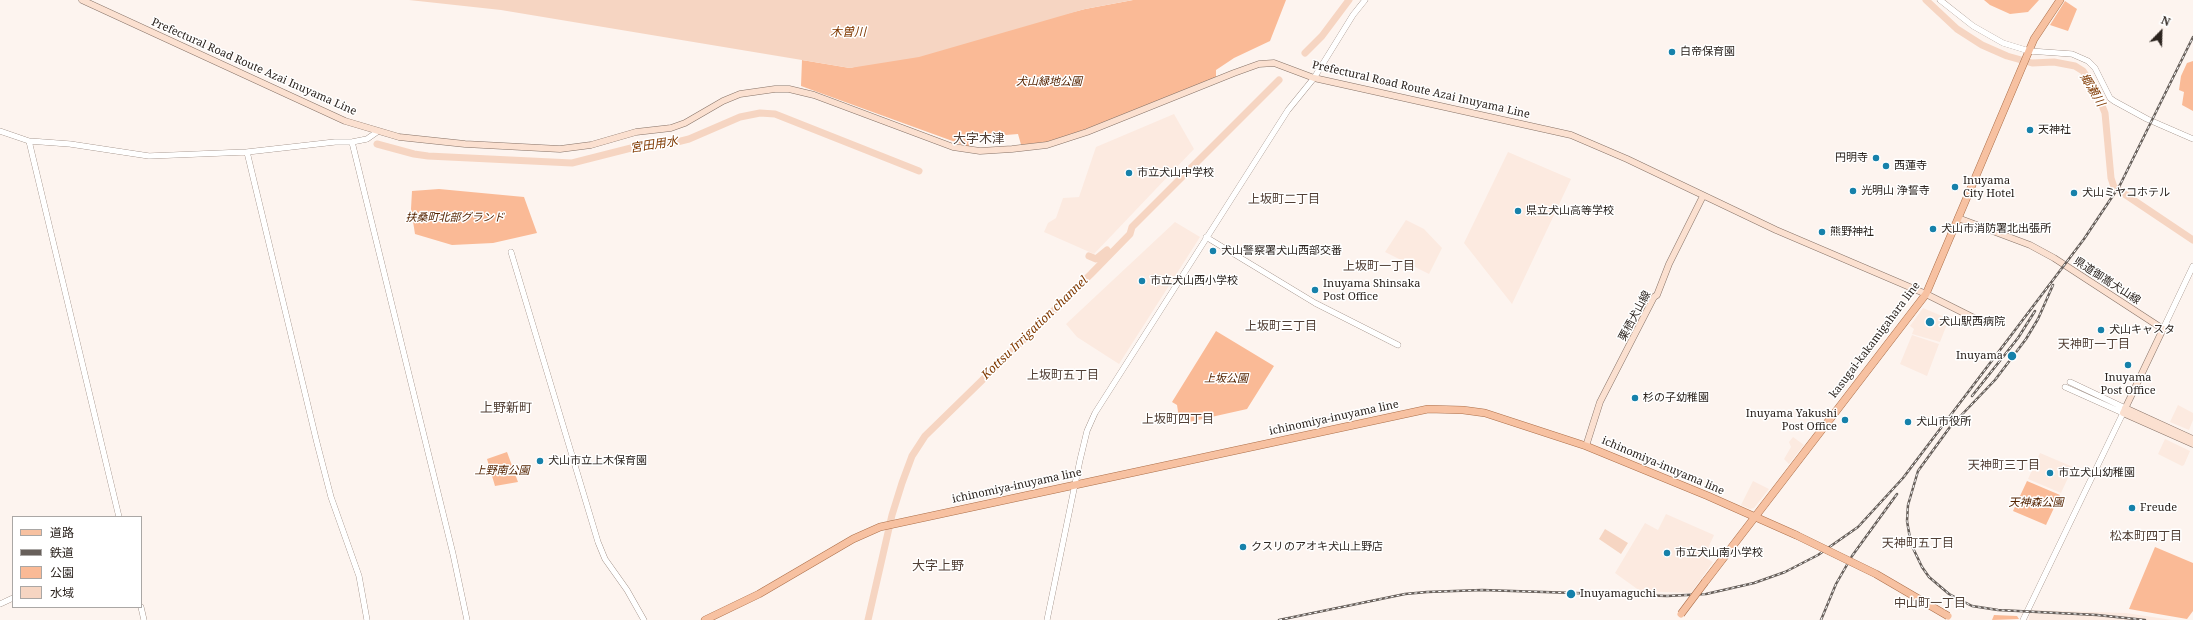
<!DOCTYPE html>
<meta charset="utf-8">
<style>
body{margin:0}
#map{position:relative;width:2193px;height:620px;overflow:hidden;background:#fdf4ef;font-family:"Noto Serif","Noto Sans JP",serif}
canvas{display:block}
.legend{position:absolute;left:12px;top:516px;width:130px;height:92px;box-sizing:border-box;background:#fff;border:1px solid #aaa7a5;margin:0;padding:5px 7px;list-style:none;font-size:12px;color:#2b231e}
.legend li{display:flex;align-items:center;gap:8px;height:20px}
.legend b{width:20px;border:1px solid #aaa7a5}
.north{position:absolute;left:2141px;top:12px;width:40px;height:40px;-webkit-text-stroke:3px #fff;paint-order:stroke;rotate:23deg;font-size:11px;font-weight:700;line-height:16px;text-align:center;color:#2b231e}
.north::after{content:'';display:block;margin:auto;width:14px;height:18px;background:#2b231e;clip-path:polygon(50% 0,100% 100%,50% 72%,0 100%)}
</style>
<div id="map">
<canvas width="2193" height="620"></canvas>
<ul class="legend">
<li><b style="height:5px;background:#f7c1a1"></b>道路</li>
<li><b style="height:5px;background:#675f5a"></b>鉄道</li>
<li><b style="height:11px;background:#faba96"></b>公園</li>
<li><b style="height:11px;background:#f6d5c2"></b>水域</li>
</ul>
<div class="north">N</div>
</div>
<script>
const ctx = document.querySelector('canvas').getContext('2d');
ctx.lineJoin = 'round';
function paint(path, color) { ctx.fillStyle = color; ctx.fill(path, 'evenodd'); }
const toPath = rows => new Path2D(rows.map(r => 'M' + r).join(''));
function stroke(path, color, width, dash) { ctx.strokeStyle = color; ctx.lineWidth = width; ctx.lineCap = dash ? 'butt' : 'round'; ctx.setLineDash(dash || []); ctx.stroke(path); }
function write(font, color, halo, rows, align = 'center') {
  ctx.font = font + ' "Noto Serif","Noto Sans JP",serif'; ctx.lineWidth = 3; ctx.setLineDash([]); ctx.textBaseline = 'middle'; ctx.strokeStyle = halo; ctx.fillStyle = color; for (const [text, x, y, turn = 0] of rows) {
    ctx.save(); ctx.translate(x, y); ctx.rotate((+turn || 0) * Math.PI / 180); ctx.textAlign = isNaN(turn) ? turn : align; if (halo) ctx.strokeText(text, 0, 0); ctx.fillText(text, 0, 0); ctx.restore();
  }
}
paint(toPath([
 [1174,114,1194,149,1094,254,1044,232,1048,223,1056,218,1063,198,1079,197,1096,147],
 [1508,152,1571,179,1512,304,1464,243],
 [1406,220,1424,229,1442,248,1429,274,1385,252],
 [1175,222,1200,237,1119,364,1077,337,1066,324],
 [1923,308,1949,319,1940,342,1912,334,1914,329,1910,326],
 [1912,335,1939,344,1927,376,1900,364],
 [2178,405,2193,413,2193,420,2189,430,2170,422],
 [1793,437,1804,445,1789,464,1784,459,1791,447,1789,442],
 [2165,439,2190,451,2184,465,2182,466,2158,454],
 [2040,453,2073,467,2061,493,2028,479],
 [1753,481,1769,489,1754,508,1750,509,1741,505],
 [1666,514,1714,535,1704,557,1713,562,1691,593,1640,591,1615,573,1645,523,1658,530],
 [2030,610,2126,613,2172,620,2029,620]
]), '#fceae0');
paint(toPath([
 [1133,0,1286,0,1270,41,1234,58,1216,70,1216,81,1047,145,1022,148,1018,134,970,138,969,147,801,86,802,60,850,68,1085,9],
 [1984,0,2039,0,2028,12,2010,14,1990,5],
 [2065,1,2077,9,2068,31,2050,25],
 [2193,61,2193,111,2182,105,2184,92,2179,90,2181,76,2187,63],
 [439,189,524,197,537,233,493,243,452,245,415,234,411,209,412,191],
 [1216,331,1274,366,1247,409,1180,424,1177,405,1172,402],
 [507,452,518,482,495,486,487,459],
 [2027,481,2060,495,2046,525,2013,511],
 [2155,547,2193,563,2193,611,2187,619,2129,609],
 [1994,615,2017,616,2019,619,1992,620]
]), '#faba96');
paint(toPath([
 [409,0,1133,0,1085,9,919,57,850,68,501,10],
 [1605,529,1628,543,1621,554,1599,539]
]), '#f6d5c2');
stroke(toPath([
 [1926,0,1957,29,1982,45,2007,56,2032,63,2054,62,2075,66,2083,71,2096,91,2105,113,2111,178,2114,187,2193,240],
 [1305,53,1322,36,1349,0],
 [377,144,414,154,428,156,572,163,639,146,669,144,689,139,740,117,760,113,775,114,919,171],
 [1089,256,1096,259,1107,250],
 [868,620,892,515,902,483,912,456,925,436,1091,274,1130,234,1132,227,1279,80]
]), '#f6d5c2', 7);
const tertiary = toPath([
 [1940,0,1973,26,2003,43,2029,51,2072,54,2088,61,2095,68,2110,98,2114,101,2147,119,2193,139],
 [0,131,29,141,70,144,149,156,247,152,335,142,352,142,367,139,377,132],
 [29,141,119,517],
 [352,142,453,554,467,620],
 [247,152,317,443,331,497,359,576,367,620],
 [1206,237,1315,303,1398,345],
 [511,252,598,542,605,559,627,590,644,620],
 [2163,329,2193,266],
 [2070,382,2125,408],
 [0,604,13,598],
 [141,607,144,620],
 [1047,620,1080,460,1087,431,1095,413,1288,110,1314,78,1353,15,1365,0],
 [2023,620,2123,413,2065,387]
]);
const secondary = toPath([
 [82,0,345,121,399,137,465,144,560,149,591,145,636,132,671,128,685,123,723,101,740,94,775,89,789,89,814,95,953,147,980,151,1012,149,1047,145,1087,132,1234,73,1259,64,1274,63,1314,78,1571,135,1627,159,1776,230,1926,294,1974,318],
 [1958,218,2030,245,2054,258,2163,329,2123,413,2193,444],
 [2125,408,2193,439],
 [1586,446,1600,402,1654,297,1657,295,1669,264,1703,196]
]);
const primary = toPath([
 [1705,582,1926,294,2034,39,2060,0],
 [705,620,759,594,853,539,880,527,1428,409,1463,410,1485,413,1586,446,1708,496,1796,535]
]);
stroke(tertiary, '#867267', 6);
stroke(secondary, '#867267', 7);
stroke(primary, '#ac6f4a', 8);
stroke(tertiary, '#fff', 5.5);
stroke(secondary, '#fbe0d0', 6);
stroke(primary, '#f7c1a1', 7);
const rail = toPath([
 [2053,285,2038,319,2026,339,1995,380,1950,427,1918,471,1908,505,1907,521,1911,544,1922,567,1929,577,1949,594,1972,606,1998,610,2097,615,2145,620],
 [1972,396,2018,338,2035,311],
 [1279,620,1405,594,1427,592,1482,590,1667,596,1706,594,1754,583,1785,572,1818,555,1858,527,1903,478,2084,239,2120,185,2193,37],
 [1821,620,1836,584,1852,556,1897,494]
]);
stroke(rail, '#675f5a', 2.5);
stroke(rail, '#fff', 1, [3]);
const primaryBridge = toPath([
 [1796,535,1876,574,1948,616],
 [1681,614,1705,582]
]);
stroke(primaryBridge, '#ac6f4a', 8, []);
stroke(primaryBridge, '#f7c1a1', 7);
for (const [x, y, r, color] of [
 [1672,52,4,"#1681aa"],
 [2030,130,4,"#1681aa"],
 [1876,158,4,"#1681aa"],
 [1886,166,4,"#1681aa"],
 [1129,173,4,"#1681aa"],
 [1955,187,4,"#1681aa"],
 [1853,191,4,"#1681aa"],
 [2074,193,4,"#1681aa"],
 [1518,211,4,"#1681aa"],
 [1933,229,4,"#1681aa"],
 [1822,232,4,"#1681aa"],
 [1213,251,4,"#1681aa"],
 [1142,281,4,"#1681aa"],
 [1315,290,4,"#1681aa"],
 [1930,322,5,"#1681aa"],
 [2101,330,4,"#1681aa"],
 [2012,356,5,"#1681aa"],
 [2128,365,4,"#1681aa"],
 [1635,398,4,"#1681aa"],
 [1845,420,4,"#1681aa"],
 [1908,422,4,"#1681aa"],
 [540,461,4,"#1681aa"],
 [2050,473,4,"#1681aa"],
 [2132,508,4,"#1681aa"],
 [1243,547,4,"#1681aa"],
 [1667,553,4,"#1681aa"],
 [1571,594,5,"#1681aa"]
]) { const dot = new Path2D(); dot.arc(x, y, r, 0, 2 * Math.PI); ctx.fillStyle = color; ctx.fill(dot); stroke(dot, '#fff', 1.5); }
write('11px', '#2b231e', '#fff', [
 ["白帝保育園",1680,52],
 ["天神社",2038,130],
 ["円明寺",1868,158,"right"],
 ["西蓮寺",1894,166],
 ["市立犬山中学校",1137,173],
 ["Inuyama",1963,181],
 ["City Hotel",1963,194],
 ["光明山 浄誓寺",1861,191],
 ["犬山ミヤコホテル",2082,193],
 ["県立犬山高等学校",1526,211],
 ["犬山市消防署北出張所",1941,229],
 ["熊野神社",1830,232],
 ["犬山警察署犬山西部交番",1221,251],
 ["市立犬山西小学校",1150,281],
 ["Inuyama Shinsaka",1323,284],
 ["Post Office",1323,297],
 ["犬山駅西病院",1939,322],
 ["犬山キャスタ",2109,330],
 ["Inuyama",2003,356,"right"],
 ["Inuyama",2128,378,"center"],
 ["Post Office",2128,391,"center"],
 ["杉の子幼稚園",1643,398],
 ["Inuyama Yakushi",1837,414,"right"],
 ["Post Office",1837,427,"right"],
 ["犬山市役所",1916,422],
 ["犬山市立上木保育園",548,461],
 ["市立犬山幼稚園",2058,473],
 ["Freude",2140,508],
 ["クスリのアオキ犬山上野店",1251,547],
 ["市立犬山南小学校",1675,553],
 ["Inuyamaguchi",1580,594]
], 'left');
write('11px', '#2b231e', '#fff', [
 ["Prefectural Road Route Azai Inuyama Line",254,67,24],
 ["Prefectural Road Route Azai Inuyama Line",1421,90,13],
 ["県道御嵩犬山線",2107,281,33],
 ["栗栖犬山線",1635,316,-62],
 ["kasugai-kakamigahara line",1875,340,-53],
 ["ichinomiya-inuyama line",1334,418,-12],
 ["ichinomiya-inuyama line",1663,466,23],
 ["ichinomiya-inuyama line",1017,486,-12]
]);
write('italic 11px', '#542300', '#fff', [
 ["犬山緑地公園",1049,82],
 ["扶桑町北部グランド",455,218],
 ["上坂公園",1226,379],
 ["上野南公園",502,471],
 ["天神森公園",2036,503]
]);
write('italic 12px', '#803900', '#fff', [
 ["木曽川",848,33],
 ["郷瀬川",2092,90,59],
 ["宮田用水",654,145,-9],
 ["Kottsu Irrigation channel",1035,328,-44]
]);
write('12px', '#513f35', '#fff', [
 ["上坂町二丁目",1284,200],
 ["上坂町一丁目",1379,267],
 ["上坂町三丁目",1281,327],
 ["天神町一丁目",2094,345],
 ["上坂町五丁目",1063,376],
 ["上坂町四丁目",1178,420],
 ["天神町三丁目",2004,466],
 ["松本町四丁目",2146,537],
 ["天神町五丁目",1918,544],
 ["中山町一丁目",1930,604]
]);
write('13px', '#513f35', '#fff', [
 ["大字木津",979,139],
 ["上野新町",506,408],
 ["大字上野",938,566]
]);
</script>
